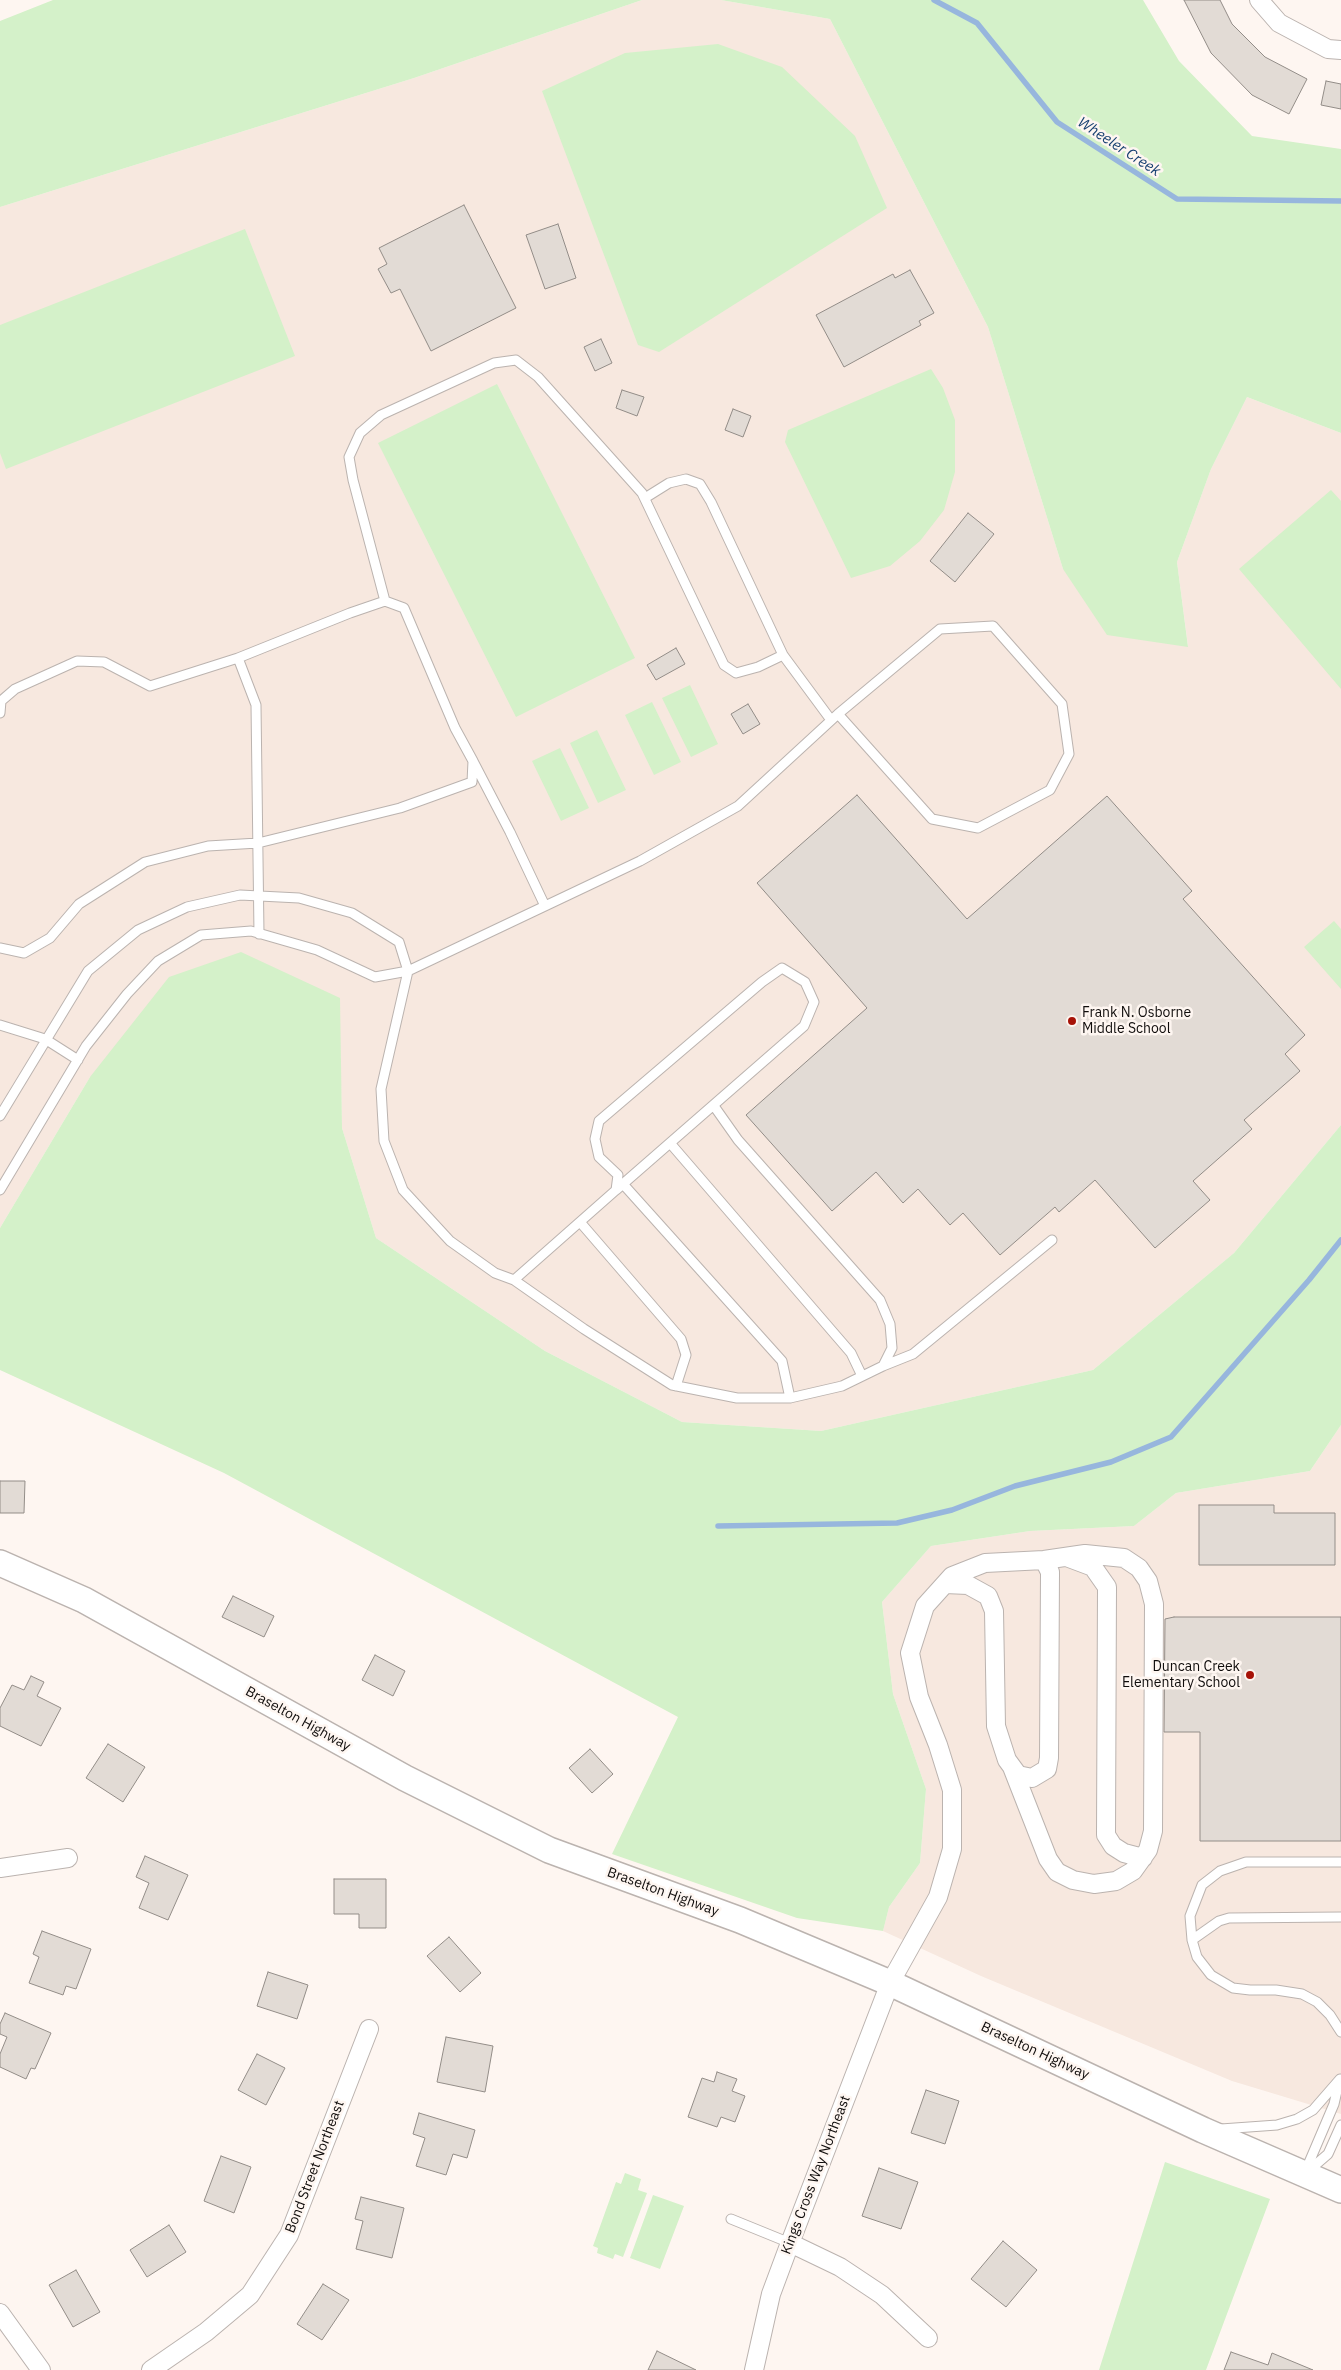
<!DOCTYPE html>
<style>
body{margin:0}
canvas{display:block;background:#fef6f1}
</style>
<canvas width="1341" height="2370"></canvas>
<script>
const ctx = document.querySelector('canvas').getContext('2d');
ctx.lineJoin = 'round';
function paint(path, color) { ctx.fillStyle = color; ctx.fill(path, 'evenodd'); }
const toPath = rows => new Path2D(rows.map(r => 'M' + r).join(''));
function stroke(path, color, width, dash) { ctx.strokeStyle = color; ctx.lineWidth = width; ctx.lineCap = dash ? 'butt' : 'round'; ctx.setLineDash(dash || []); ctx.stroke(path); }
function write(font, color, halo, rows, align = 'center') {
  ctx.font = font + ' "IBM Plex Sans",sans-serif'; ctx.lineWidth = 5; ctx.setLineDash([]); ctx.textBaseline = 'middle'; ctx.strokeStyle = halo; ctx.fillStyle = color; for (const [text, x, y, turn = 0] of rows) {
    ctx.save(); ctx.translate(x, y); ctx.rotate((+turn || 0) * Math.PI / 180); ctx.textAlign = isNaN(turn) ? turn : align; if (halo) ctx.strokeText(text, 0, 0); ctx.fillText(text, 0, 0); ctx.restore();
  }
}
paint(toPath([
 [642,0,721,0,830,19,988,327,1063,569,1188,646,1177,562,1211,469,1247,397,1341,433,1341,1125,1234,1253,1093,1370,821,1431,682,1422,545,1351,376,1238,342,1128,339,998,90,1077,0,1228,0,207,414,78],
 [1341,1425,1341,2114,1232,2081,981,1976,883,1931,889,1907,920,1863,926,1789,893,1694,882,1602,931,1546,1030,1531,1134,1526,1176,1493,1310,1471]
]), '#f7e8df');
paint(toPath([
 [53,0,642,0,414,78,0,207,0,21],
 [721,0,1143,0,1179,61,1252,136,1341,149,1341,433,1247,397,1211,469,1177,562,1188,647,1107,635,1063,569,988,327,830,19],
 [718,44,782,67,855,136,887,208,659,352,638,345,542,91,625,53],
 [245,229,295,356,6,469,0,453,0,325],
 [931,369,943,388,955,420,955,472,944,510,920,541,890,566,851,578,785,442,788,430],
 [497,384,635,658,516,717,378,443],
 [1331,490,1341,501,1341,689,1239,569],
 [690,685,718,744,691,757,662,698],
 [652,702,681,762,654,775,625,715],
 [597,730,626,790,598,803,570,743],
 [560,748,589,808,561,821,532,761],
 [1334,921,1341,929,1341,989,1304,947],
 [241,952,340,998,342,1128,376,1238,545,1351,682,1422,821,1431,1093,1370,1234,1253,1341,1125,1341,1425,1310,1471,1176,1493,1134,1526,1030,1531,931,1546,882,1602,893,1694,926,1789,920,1863,889,1907,883,1931,797,1918,612,1854,678,1717,224,1473,0,1370,0,1228,90,1077,169,977],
 [1165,2162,1270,2199,1206,2370,1099,2370],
 [625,2173,641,2179,638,2190,647,2193,623,2257,615,2254,613,2259,597,2253,598,2248,593,2246,616,2182,621,2184],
 [653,2195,684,2206,660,2269,630,2258]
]), '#d4f1c9');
stroke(toPath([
 [934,0,977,23,1057,122,1177,199,1341,201],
 [718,1526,897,1523,952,1510,1015,1486,1111,1462,1171,1437,1309,1280,1341,1240]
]), '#97b6dd', 5.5);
const building = toPath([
 [1184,0,1220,0,1232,24,1265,57,1307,79,1289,114,1252,95,1211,53,1184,0],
 [1326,81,1341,84,1341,109,1321,105,1326,81],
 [464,205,516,308,431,351,400,289,391,293,378,269,387,264,379,248,464,205],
 [558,224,576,278,545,289,526,235,558,224],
 [910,270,934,313,919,321,921,325,844,367,816,315,893,274,895,278,910,270],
 [601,339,612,363,595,371,584,347,601,339],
 [622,390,644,397,637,416,616,408,622,390],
 [733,409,751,416,743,437,725,430,733,409],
 [968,513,994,534,955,582,930,561,968,513],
 [676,648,685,664,656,680,647,665,676,648],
 [748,704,760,724,743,734,731,714,748,704],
 [857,795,967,919,1107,796,1192,891,1183,899,1305,1035,1285,1054,1300,1071,1244,1120,1252,1129,1193,1181,1210,1200,1155,1248,1095,1180,1059,1212,1055,1207,1000,1255,963,1213,950,1225,918,1189,903,1203,876,1172,832,1211,746,1115,867,1008,757,883,857,795],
 [0,1481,25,1481,24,1513,0,1513,0,1481],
 [1199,1505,1274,1505,1274,1513,1335,1513,1335,1565,1199,1565,1199,1505],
 [233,1596,274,1616,264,1637,222,1617,233,1596],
 [1174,1617,1341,1617,1341,1841,1200,1841,1200,1732,1164,1732,1165,1619,1174,1617],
 [375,1655,405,1671,393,1696,362,1680,375,1655],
 [31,1676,44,1682,37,1696,61,1708,41,1746,0,1726,0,1708,12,1685,24,1690,31,1676],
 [108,1744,145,1767,123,1802,86,1778,108,1744],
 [590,1749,613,1774,592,1793,569,1768,590,1749],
 [145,1856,188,1875,168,1920,139,1908,149,1883,136,1877,145,1856],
 [334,1879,386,1879,386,1928,359,1928,359,1914,334,1914,334,1879],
 [42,1931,91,1949,76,1989,66,1986,63,1995,29,1983,39,1957,33,1954,42,1931],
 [449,1937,481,1973,460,1992,427,1956,449,1937],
 [268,1972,308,1985,297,2019,257,2006,268,1972],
 [5,2013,51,2033,35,2069,31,2068,26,2079,0,2067,0,2054,7,2037,0,2034,0,2024,5,2013],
 [446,2037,493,2046,485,2092,437,2082,446,2037],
 [257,2054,285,2068,266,2105,238,2090,257,2054],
 [717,2072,737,2079,732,2091,745,2096,735,2122,721,2117,717,2127,688,2117,702,2078,714,2082,717,2072],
 [926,2090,959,2101,945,2144,911,2133,926,2090],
 [419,2113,475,2130,467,2158,453,2154,446,2175,416,2166,425,2138,413,2134,419,2113],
 [221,2156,251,2167,234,2213,204,2201,221,2156],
 [879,2168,918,2182,901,2229,862,2216,879,2168],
 [361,2197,404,2208,392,2258,356,2249,363,2221,355,2219,361,2197],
 [169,2225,186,2252,147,2277,130,2250,169,2225],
 [1003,2241,1037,2270,1006,2307,971,2279,1003,2241],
 [76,2270,100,2312,73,2327,49,2285,76,2270],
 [323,2284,349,2300,322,2340,297,2324,323,2284],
 [657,2351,696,2370,648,2370,657,2351],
 [1231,2352,1268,2365,1272,2353,1313,2370,1224,2370,1231,2352]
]);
paint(building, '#e2dbd5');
stroke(building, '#938d88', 1);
const lane = toPath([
 [645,498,669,483,686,479,700,484,711,502,783,655],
 [385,601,353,480,349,457,360,433,381,415,494,363,516,360,538,377,642,493,724,665,736,673,758,667,783,655,831,720],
 [0,713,1,701,15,689,77,661,104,662,150,686,238,658,256,705,259,934],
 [473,761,510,832,545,906],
 [0,948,24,953,50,938,79,904,145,862,208,846,258,843,400,808,472,782,473,761,455,728,404,608,385,601,350,613,238,658],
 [0,1025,45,1039,78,1060],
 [0,1116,88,971,138,930,187,907,240,895,299,898,352,913,399,942,408,971,381,1089,384,1141,403,1190,450,1241,495,1273,514,1280,616,1190,618,1175,599,1157,595,1139,599,1121,762,982,782,968,805,982,814,1002,804,1026,616,1190],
 [670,1143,851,1353,862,1376],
 [623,1184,782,1361,790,1398],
 [0,1190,86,1046,127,994,158,961,201,935,251,931,317,950,375,977,408,971,640,861,738,806,838,714,940,629,993,626,1062,704,1069,754,1050,790,978,828,932,819,838,714],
 [580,1222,681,1339,686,1355,676,1386],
 [514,1280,584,1329,672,1385,737,1398,790,1398,842,1386,883,1366,892,1348,890,1324,880,1300,738,1140,714,1106],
 [883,1366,913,1354,1052,1240],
 [1341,1862,1246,1862,1220,1871,1202,1885,1190,1916,1192,1940,1197,1957,1211,1975,1233,1988,1250,1990,1276,1990,1302,1994,1317,2002,1330,2015,1341,2032],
 [1192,1940,1219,1921,1229,1918,1341,1917],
 [1221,2129,1277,2125,1297,2119,1313,2110,1340,2079],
 [1305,2172,1334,2104,1339,2082],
 [1306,2173,1328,2154,1341,2125],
 [731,2219,790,2243]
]);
const street = toPath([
 [1259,0,1279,23,1328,49,1341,50],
 [1069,1558,1093,1567,1107,1587,1106,1835,1113,1846,1124,1853,1143,1858],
 [945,1584,968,1585,988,1596,994,1611,996,1726,1007,1760,1018,1775,1032,1778,1047,1769,1049,1758,1050,1572,1044,1560],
 [0,1868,68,1858],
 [790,2243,840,2267,882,2295,928,2338],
 [0,2313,41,2370],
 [151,2370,206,2332,250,2295,289,2235,369,2029],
 [754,2370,771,2294,790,2243,890,1983,938,1897,952,1849,952,1790,938,1745,919,1697,910,1653,925,1606,952,1576,985,1563,1044,1560,1085,1554,1124,1558,1139,1568,1148,1581,1154,1604,1153,1831,1148,1850,1133,1871,1116,1881,1094,1884,1073,1880,1057,1872,1048,1859,1012,1767]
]);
const secondary = toPath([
 [0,1563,84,1600,405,1778,549,1850,740,1920,890,1983,1203,2130,1341,2190]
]);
stroke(lane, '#bbb3af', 11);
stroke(street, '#bbb3af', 20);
stroke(secondary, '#bbb3af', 28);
stroke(lane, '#fff', 9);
stroke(street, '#fff', 18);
stroke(secondary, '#fff', 25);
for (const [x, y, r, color] of [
 [1072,1021,5,"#a61207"],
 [1250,1675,5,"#a61207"]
]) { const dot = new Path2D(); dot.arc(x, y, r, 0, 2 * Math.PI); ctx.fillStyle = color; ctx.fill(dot); stroke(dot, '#fef6f1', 2); }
write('14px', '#100d0c', '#fef6f1', [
 ["Frank N. Osborne",1082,1013],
 ["Middle School",1082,1029],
 ["Duncan Creek",1240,1667,"right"],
 ["Elementary School",1240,1683,"right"]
], 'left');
write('14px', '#100d0c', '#fef6f1', [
 ["Braselton Highway",298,1719,29],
 ["Braselton Highway",663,1892,20],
 ["Braselton Highway",1035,2051,25],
 ["Bond Street Northeast",315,2167,-69],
 ["Kings Cross Way Northeast",816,2175,-69]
]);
write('italic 15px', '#174071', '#fef6f1', [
 ["Wheeler Creek",1119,147,33]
]);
</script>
